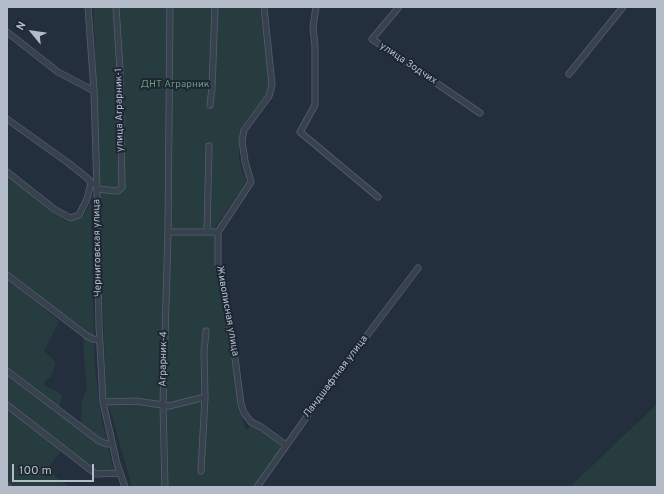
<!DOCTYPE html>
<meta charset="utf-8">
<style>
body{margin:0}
#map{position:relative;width:664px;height:494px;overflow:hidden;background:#242f3e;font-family:Overpass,sans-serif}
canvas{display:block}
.frame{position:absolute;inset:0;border:8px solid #b4bcc9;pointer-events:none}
.north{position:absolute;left:12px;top:12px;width:40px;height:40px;-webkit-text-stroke:3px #1d2633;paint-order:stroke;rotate:299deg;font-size:11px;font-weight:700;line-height:16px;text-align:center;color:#b4bcc9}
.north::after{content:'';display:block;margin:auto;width:14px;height:18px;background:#b4bcc9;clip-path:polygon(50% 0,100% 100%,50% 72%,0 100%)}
.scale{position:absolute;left:12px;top:464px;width:82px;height:18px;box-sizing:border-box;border:2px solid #b4bcc9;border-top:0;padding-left:5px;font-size:12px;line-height:14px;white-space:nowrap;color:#b4bcc9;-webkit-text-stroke:3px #1d2633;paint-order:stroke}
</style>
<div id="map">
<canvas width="664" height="494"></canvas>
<div class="frame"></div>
<div class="north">N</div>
<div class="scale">100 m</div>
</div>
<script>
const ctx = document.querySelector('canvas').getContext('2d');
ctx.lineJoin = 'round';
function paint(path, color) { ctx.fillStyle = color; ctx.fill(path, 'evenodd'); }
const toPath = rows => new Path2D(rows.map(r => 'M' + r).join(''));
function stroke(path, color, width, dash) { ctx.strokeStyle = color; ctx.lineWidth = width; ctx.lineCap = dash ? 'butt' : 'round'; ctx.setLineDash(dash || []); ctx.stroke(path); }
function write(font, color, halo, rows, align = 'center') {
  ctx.font = font + ' Overpass,sans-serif'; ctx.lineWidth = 4; ctx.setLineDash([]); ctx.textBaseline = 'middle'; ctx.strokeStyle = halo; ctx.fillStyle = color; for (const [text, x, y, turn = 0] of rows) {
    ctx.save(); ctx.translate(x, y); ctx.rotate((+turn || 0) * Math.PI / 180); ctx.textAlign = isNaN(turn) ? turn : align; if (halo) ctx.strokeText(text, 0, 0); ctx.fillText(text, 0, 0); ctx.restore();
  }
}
paint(toPath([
 [93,7,260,7,261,18,269,85,266,94,241,127,239,137,239,158,246,182,215,228,218,274,230,335,239,411,246,430,252,426,264,432,278,443,280,446,280,453,253,487,132,487,106,395,99,196,95,38],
 [7,176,54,213,67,222,77,219,83,216,90,204,91,204,94,335,87,334,7,271],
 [7,278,59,321,44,351,56,362,51,377,44,381,45,386,57,391,62,395,60,405,57,406,7,368],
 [83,336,94,344,95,370,100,408,103,426,107,440,100,439,94,434,81,424,82,401,87,388,84,359],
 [7,375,98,444,108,448,114,471,104,472,97,470,88,466,7,403],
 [657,404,657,487,570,487],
 [7,407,62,450,47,469,69,487,7,487]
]), '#263c3f');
const minor = toPath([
 [88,7,94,91,97,189,99,326,103,402,117,464,125,487],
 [170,7,168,232,218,232],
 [264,7,272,85,269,96,244,130,242,141,245,161,251,182,218,232,218,265,222,281,235,358,241,404,244,413,251,422,261,427,286,445],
 [316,7,313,27,315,46,315,105,300,132,378,197],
 [399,7,372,39,480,113],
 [7,32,58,72,94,91],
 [569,74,623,7],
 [210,105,212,88,215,7],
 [7,119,67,162,86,177,93,184],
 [7,172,54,209,70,218,79,215,87,199,91,183],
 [97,189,118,191,122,187,120,70,116,7],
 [207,232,209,146],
 [7,275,87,336,93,339,99,340],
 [7,371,99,441,107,444,112,444],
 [103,402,136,401,169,406,205,397],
 [7,405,96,474,120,473],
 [201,471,205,397,204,352,206,331],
 [7,486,8,487],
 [165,487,163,405,168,232],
 [257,487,322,395,418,268]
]);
stroke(minor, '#565f6c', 7);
stroke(minor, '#38414e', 5.5);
write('10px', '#b4bcc9', '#1d2633', [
 ["улица Зодчих",408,64,34],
 ["улица Аграрник-1",120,110,-91],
 ["Черниговская улица",98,248,-91],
 ["Живописная улица",227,311,80],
 ["Аграрник-4",164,359,-89],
 ["Ландшафтная улица",336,377,-53]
]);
write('10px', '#6b9a76', '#1d2633', [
 ["ДНТ Аграрник",175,85]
]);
</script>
